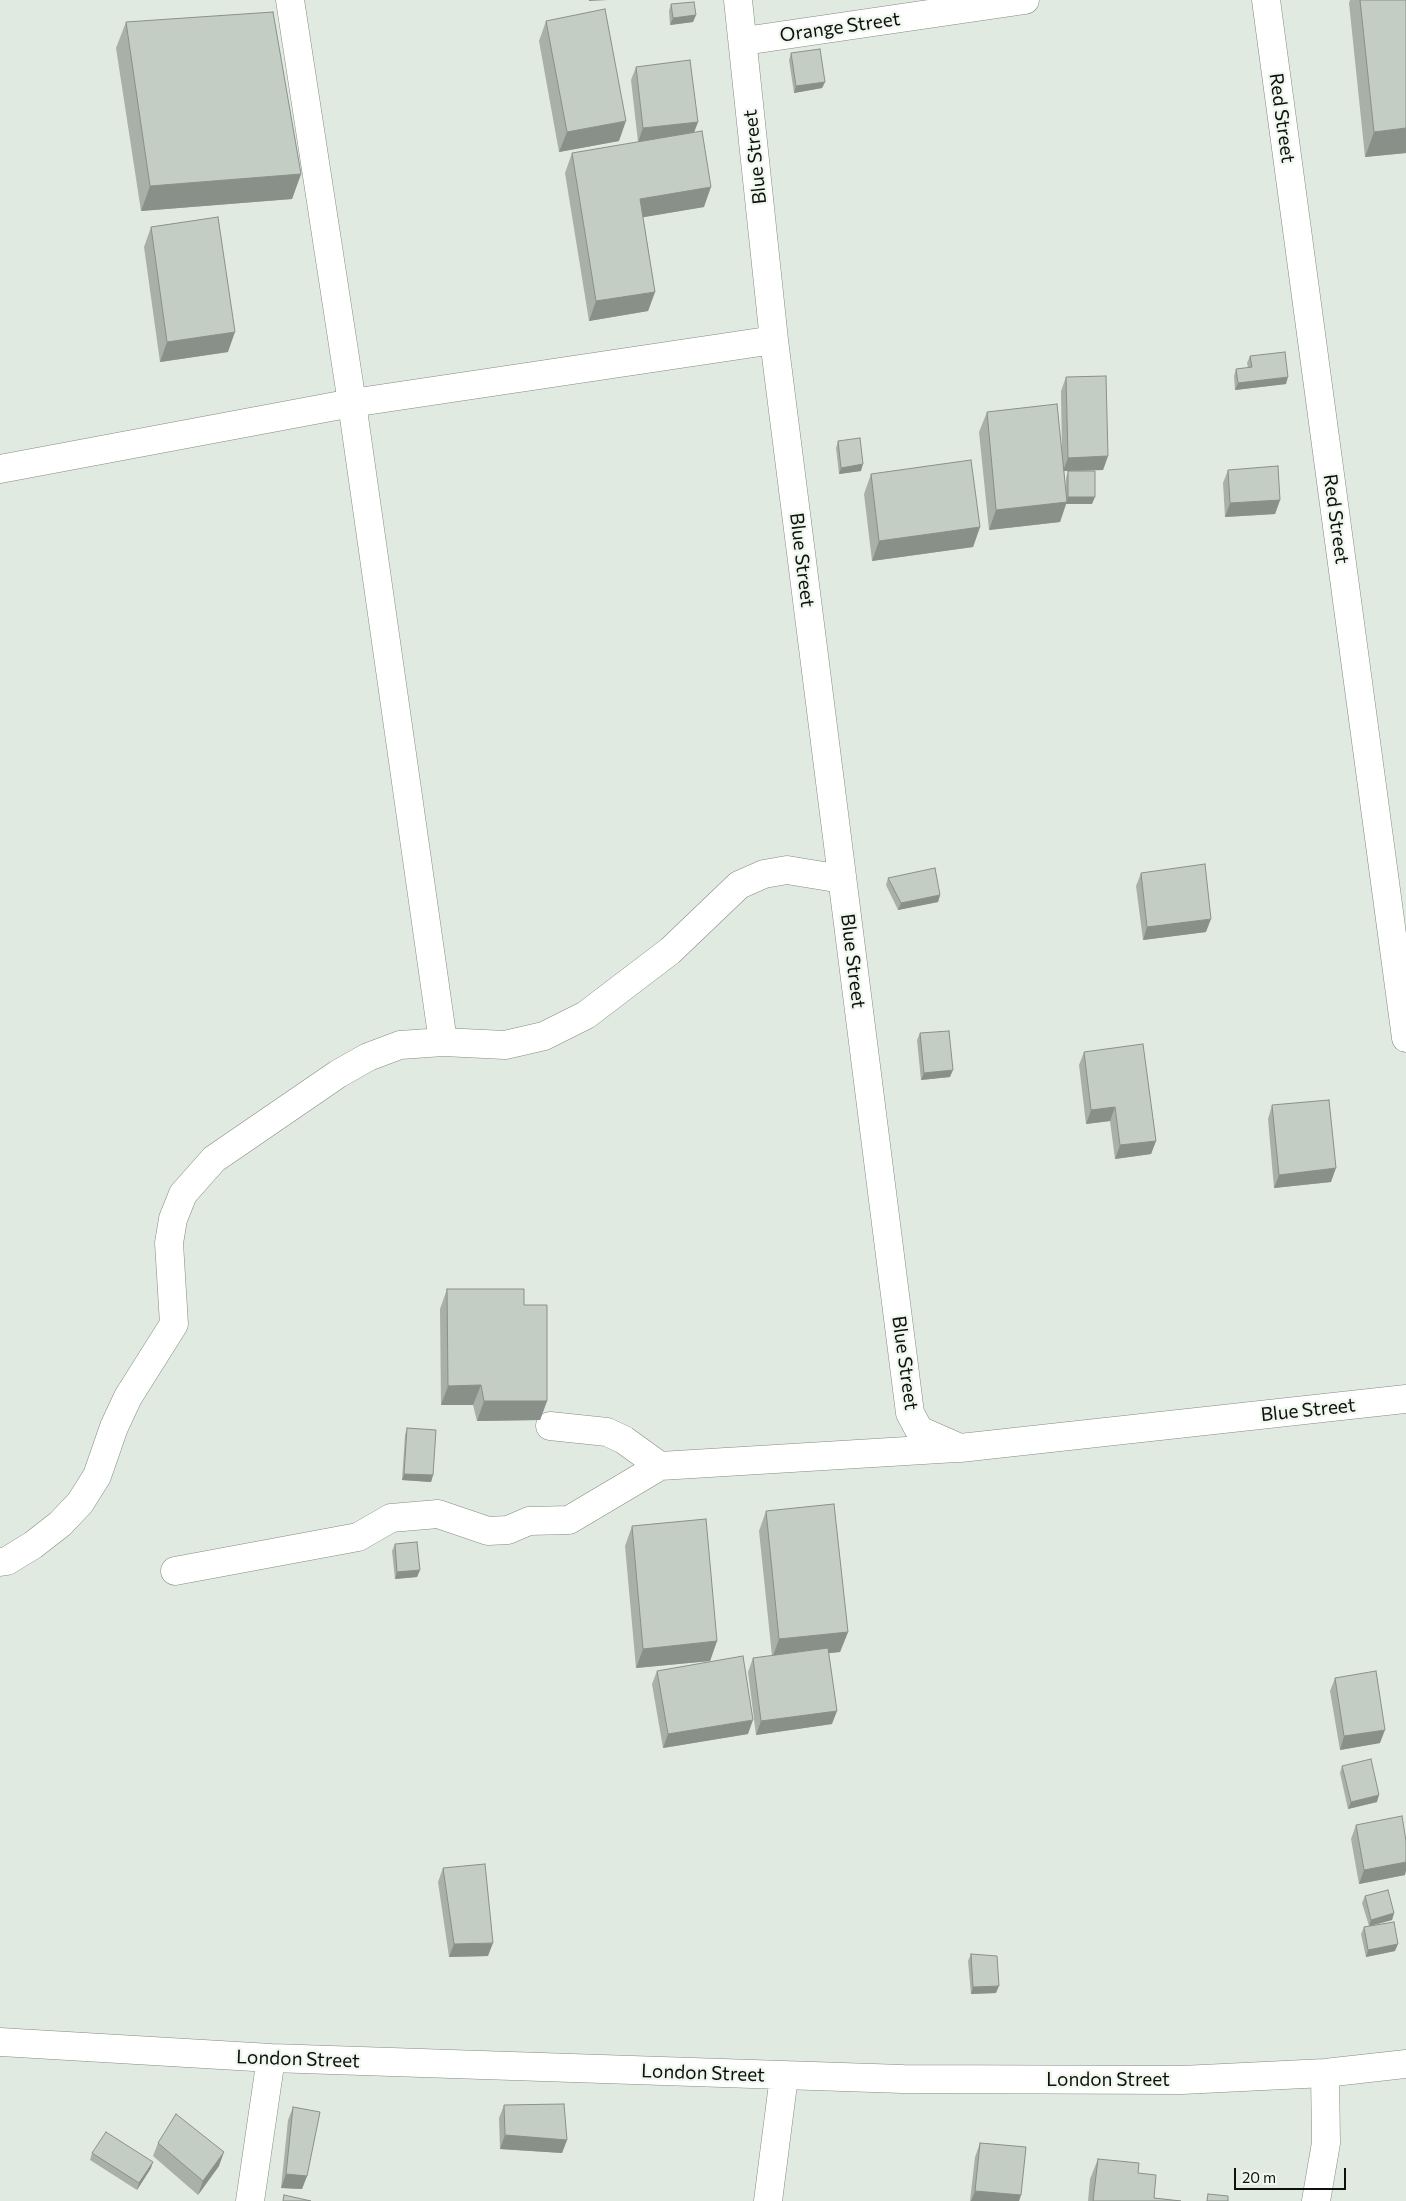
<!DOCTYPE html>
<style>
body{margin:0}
#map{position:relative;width:1406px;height:2201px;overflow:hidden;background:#e1eae1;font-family:Commissioner,sans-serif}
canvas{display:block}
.scale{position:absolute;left:1234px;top:2168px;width:112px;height:22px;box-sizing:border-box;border:2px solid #0e100d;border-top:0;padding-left:6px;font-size:15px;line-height:18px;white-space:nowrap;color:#0e100d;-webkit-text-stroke:4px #eff7ee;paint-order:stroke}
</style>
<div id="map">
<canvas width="1406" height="2201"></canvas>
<div class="scale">20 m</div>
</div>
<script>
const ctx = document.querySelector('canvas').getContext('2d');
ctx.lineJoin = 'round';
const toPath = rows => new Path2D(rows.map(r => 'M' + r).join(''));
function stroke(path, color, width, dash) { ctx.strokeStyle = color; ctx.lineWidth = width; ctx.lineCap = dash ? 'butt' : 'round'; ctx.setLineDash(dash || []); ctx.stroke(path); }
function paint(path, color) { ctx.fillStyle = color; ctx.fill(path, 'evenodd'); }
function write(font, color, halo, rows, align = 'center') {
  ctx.font = font + ' Commissioner,sans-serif'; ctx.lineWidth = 4.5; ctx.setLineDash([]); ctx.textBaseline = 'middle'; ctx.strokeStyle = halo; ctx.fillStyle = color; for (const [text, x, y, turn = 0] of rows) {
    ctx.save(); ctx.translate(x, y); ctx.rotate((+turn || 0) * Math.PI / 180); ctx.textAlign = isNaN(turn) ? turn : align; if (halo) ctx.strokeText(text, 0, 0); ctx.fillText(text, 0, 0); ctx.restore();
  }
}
const minor = toPath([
 [290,0,352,403,443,1042],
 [738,0,774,340,910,1413,919,1430,960,1448,1406,1399],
 [1266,0,1406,1038],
 [744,41,1025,0],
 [0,469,352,403,774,340],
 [550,1426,607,1432,624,1440,660,1466],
 [0,1562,7,1561,33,1545,60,1524,80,1503,97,1476,114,1427,128,1397,174,1324,169,1243,173,1219,183,1194,214,1159,338,1074,368,1057,400,1045,443,1042,505,1045,544,1036,586,1015,670,951,739,885,764,874,787,870,842,879],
 [175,1571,358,1537,391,1518,438,1514,488,1531,508,1530,529,1521,569,1520,660,1466,956,1448],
 [0,2042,271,2058,903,2079,1182,2080,1325,2073,1406,2064],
 [250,2201,271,2058],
 [768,2201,784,2076],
 [1316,2201,1326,2143,1325,2073]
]);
stroke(minor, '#838b82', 29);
stroke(minor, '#fff', 28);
paint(toPath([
 [1350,0,1406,0,1406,153,1365,157,1349,3],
 [671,4,696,15,693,22,670,25,669,11],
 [546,21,619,141,559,152,539,41],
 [126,22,301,174,292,199,141,211,116,48],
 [791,53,825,82,822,88,794,93,789,60],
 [636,67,698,122,694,132,704,207,643,217,655,292,648,311,589,321,565,173,572,153,638,142,631,80],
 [151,227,228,352,160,362,144,247],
 [1250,356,1286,384,1235,390,1234,376,1236,369,1248,368,1247,363],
 [1066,377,1108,456,1103,470,1064,471,1066,488,1066,478,1068,471,1092,504,1066,504,1060,522,989,530,979,432,987,412,1062,455,1061,391],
 [838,441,861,471,839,474,836,448],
 [1228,470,1280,500,1275,514,1225,517,1223,483],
 [871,474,980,527,973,547,872,561,864,494],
 [1141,873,1206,932,1143,940,1136,886],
 [888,878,940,895,938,902,898,910,886,885],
 [920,1033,950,1077,921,1080,917,1040],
 [1084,1052,1156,1141,1151,1154,1115,1159,1110,1121,1086,1124,1079,1065],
 [1272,1105,1331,1182,1274,1188,1268,1119],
 [447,1289,524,1305,547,1401,540,1420,477,1421,473,1405,441,1405,440,1309],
 [407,1428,433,1475,431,1482,402,1480,405,1435],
 [766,1511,848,1632,840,1652,829,1653,832,1724,756,1735,748,1672,753,1658,772,1656,759,1531],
 [632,1526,717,1641,710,1661,636,1668,625,1546],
 [395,1544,420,1570,417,1577,395,1579,392,1551],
 [657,1671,748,1734,663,1748,652,1684],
 [1335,1678,1380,1743,1340,1750,1330,1691],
 [1342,1766,1377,1802,1348,1809,1340,1773],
 [1356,1825,1405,1875,1359,1884,1351,1839],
 [443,1868,488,1956,449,1957,438,1882],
 [1365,1896,1394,1913,1392,1920,1371,1926,1395,1951,1366,1957,1361,1934,1364,1927,1369,1926,1362,1903],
 [971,1954,996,1993,971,1994,968,1961],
 [504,2105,567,2140,562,2153,500,2149,499,2118],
 [293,2107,307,2176,302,2189,281,2188,288,2120],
 [158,2143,219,2166,198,2195,153,2156],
 [980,2143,1021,2195,1019,2201,970,2201,975,2157],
 [92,2153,151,2168,137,2190,90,2160],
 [1098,2159,1138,2173,1154,2198,1181,2201,1088,2201,1090,2179]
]), '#a9b0a9');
paint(toPath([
 [589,0,608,0,589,1],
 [696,15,693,22,670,25,673,18],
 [825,82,822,88,794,93,796,86],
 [626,121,619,141,559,152,567,132],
 [698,122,693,135,638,142,643,128],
 [1406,128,1406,153,1365,157,1374,132],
 [301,174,292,199,141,211,150,186],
 [711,187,704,207,633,219,640,199],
 [655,292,648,311,589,321,596,301],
 [235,332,228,352,160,362,167,342],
 [1288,377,1286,384,1235,390,1238,383],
 [1108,456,1103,470,1063,471,1068,458],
 [863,464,861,471,839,474,841,468],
 [1068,497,1095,497,1092,504,1066,504,1060,522,989,530,996,510,1066,502],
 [1280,500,1275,514,1225,517,1230,503],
 [980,527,973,547,872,561,879,541],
 [940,895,938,902,898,910,901,903],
 [1211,919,1206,932,1143,940,1147,927],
 [953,1070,950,1077,921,1080,924,1073],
 [1115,1107,1110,1121,1086,1124,1091,1110],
 [1156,1141,1151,1154,1115,1159,1120,1145],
 [1336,1168,1331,1182,1274,1188,1279,1175],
 [481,1385,473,1405,441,1405,448,1386],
 [484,1401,547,1401,540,1420,477,1421],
 [404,1474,433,1475,431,1482,402,1480],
 [420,1570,417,1577,395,1579,397,1572],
 [848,1632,840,1652,772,1659,779,1639],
 [717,1641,710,1661,636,1668,643,1649],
 [837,1711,832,1724,756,1735,761,1721],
 [753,1720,748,1734,663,1748,668,1734],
 [1385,1730,1380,1743,1340,1750,1344,1736],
 [1379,1795,1377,1802,1348,1809,1351,1802],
 [1406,1862,1406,1871,1405,1875,1359,1884,1364,1870],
 [1394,1913,1392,1920,1369,1926,1371,1920],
 [493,1943,488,1956,449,1957,454,1944],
 [1398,1944,1395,1951,1366,1957,1368,1950],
 [999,1986,996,1993,971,1994,973,1987],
 [505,2135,567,2140,562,2153,500,2149],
 [224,2152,219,2166,198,2195,203,2181],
 [153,2162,151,2168,137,2190,139,2183],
 [286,2174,307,2176,302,2189,281,2188],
 [975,2191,1021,2195,1019,2201,971,2201]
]), '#899089');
const building = toPath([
 [1360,0,1406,0,1406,128,1374,132,1360,0],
 [694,2,696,15,673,18,671,4,694,2],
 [605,9,626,121,567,132,546,21,605,9],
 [273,12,301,174,150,186,126,22,273,12],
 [820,49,825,82,796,86,791,53,820,49],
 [690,60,698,122,643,128,636,67,690,60],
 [702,131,711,187,640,199,655,292,596,301,572,153,702,131],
 [218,217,235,332,167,342,151,227,218,217],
 [1285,352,1288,377,1238,383,1236,369,1252,367,1250,356,1285,352],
 [1106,376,1108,456,1068,458,1066,377,1106,376],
 [1057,404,1067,502,996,510,987,412,1057,404],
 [860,438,863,464,841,468,838,441,860,438],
 [971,460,980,527,879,541,871,474,971,460],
 [1278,466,1280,500,1230,503,1228,470,1278,466],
 [1068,471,1095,471,1095,497,1068,497,1068,471],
 [1205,864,1211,919,1147,927,1141,873,1205,864],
 [935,868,940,895,901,903,888,878,935,868],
 [949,1031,953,1070,924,1073,920,1033,949,1031],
 [1143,1044,1156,1141,1120,1145,1115,1107,1091,1110,1084,1052,1143,1044],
 [1329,1100,1336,1168,1279,1175,1272,1105,1329,1100],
 [447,1289,524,1289,524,1305,547,1305,547,1401,484,1401,481,1385,448,1386,447,1289],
 [407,1428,436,1430,433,1475,404,1474,407,1428],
 [834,1504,848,1632,779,1639,766,1511,834,1504],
 [706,1519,717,1641,643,1649,632,1526,706,1519],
 [417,1542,420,1570,397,1572,395,1544,417,1542],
 [828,1648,837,1711,761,1721,753,1658,828,1648],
 [743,1656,753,1720,668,1734,657,1671,743,1656],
 [1376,1671,1385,1730,1344,1736,1335,1678,1376,1671],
 [1371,1759,1379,1795,1351,1802,1342,1766,1371,1759],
 [1402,1816,1406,1841,1406,1862,1364,1870,1356,1825,1402,1816],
 [485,1864,493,1943,454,1944,443,1868,485,1864],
 [1388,1890,1394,1913,1371,1920,1365,1896,1388,1890],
 [1394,1922,1398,1944,1368,1950,1364,1927,1394,1922],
 [971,1954,997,1956,999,1986,973,1987,971,1954],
 [564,2104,567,2140,505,2135,504,2105,564,2104],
 [293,2107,320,2112,307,2176,286,2174,293,2107],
 [176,2114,224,2152,203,2181,158,2143,176,2114],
 [106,2132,153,2162,139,2183,92,2153,106,2132],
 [980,2143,1026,2147,1021,2195,975,2191,980,2143],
 [1098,2159,1139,2163,1138,2173,1156,2175,1154,2198,1181,2201,1093,2201,1098,2159],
 [1208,2194,1228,2196,1228,2201,1207,2201,1208,2194],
 [284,2195,311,2201,283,2201,284,2195]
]);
paint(building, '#c4cdc4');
stroke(building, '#899089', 1);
write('19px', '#0e100d', '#eff7ee', [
 ["Orange Street",840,27,-8],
 ["Red Street",1282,118,82],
 ["Blue Street",755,157,-96],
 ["Red Street",1336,519,82],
 ["Blue Street",802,560,83],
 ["Blue Street",853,961,83],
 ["Blue Street",905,1363,82],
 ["Blue Street",1308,1410,-6],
 ["London Street",298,2059,2],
 ["London Street",703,2073,2],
 ["London Street",1108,2080]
]);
</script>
